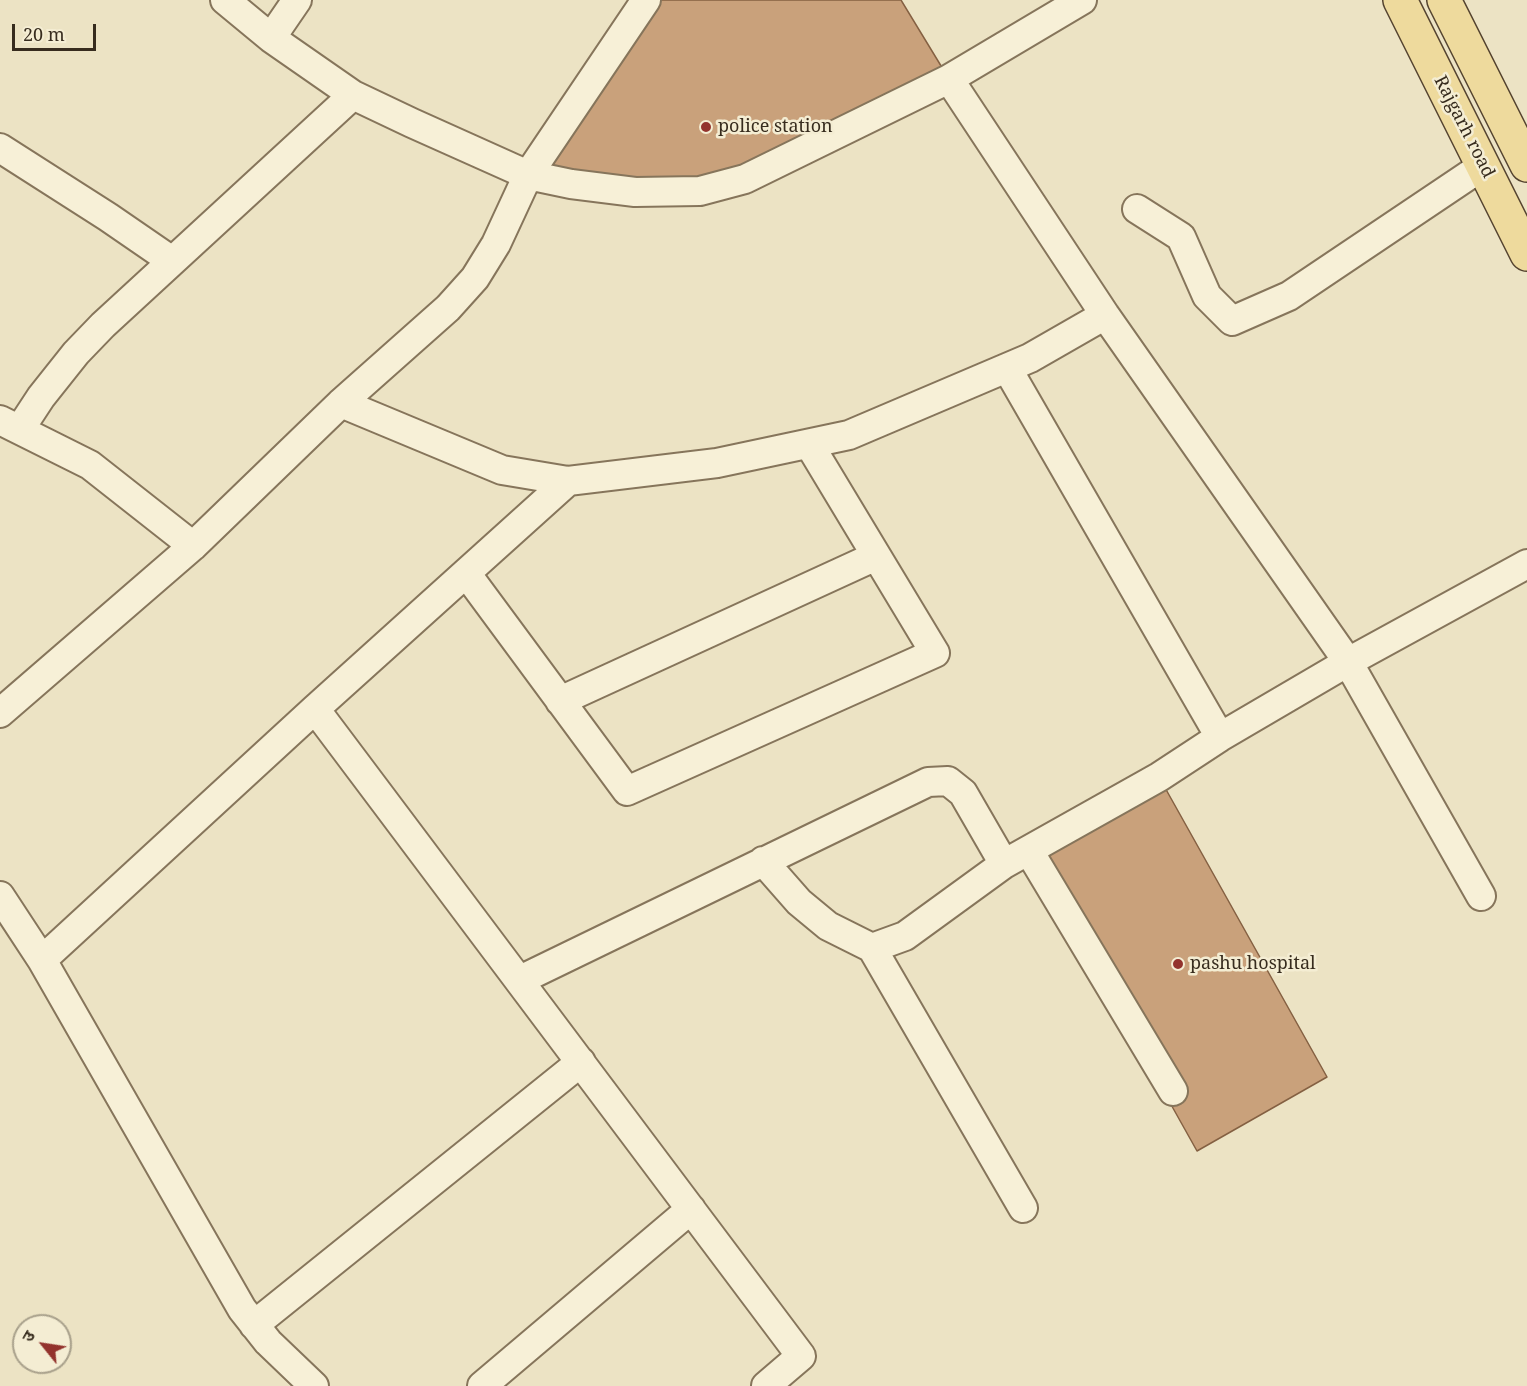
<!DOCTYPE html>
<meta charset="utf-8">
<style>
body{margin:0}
#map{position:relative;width:1527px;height:1386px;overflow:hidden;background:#ece3c4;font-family:"Noto Serif","Noto Sans Devanagari",serif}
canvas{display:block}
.north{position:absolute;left:12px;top:1314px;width:60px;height:60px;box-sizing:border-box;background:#f4edd3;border:2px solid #a8a08b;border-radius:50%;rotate:300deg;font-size:16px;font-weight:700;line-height:24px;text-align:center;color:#372c1e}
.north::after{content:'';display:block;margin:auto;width:21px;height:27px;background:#93332d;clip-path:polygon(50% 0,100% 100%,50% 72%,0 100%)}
.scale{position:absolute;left:12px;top:24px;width:84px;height:27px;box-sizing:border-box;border:3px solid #372c1e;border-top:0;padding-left:8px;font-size:18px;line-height:21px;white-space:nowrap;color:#372c1e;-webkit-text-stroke:4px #f4edd3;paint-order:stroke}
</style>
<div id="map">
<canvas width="1527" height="1386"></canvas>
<div class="north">उ</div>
<div class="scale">20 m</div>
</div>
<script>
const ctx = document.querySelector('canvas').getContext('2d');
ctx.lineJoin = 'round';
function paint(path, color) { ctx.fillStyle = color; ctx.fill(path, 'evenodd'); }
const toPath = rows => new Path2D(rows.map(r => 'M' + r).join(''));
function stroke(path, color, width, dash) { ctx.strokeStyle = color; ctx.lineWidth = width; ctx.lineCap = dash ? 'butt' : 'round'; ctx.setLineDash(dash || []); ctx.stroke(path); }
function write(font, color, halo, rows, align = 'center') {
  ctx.font = font + ' "Noto Serif",serif'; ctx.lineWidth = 5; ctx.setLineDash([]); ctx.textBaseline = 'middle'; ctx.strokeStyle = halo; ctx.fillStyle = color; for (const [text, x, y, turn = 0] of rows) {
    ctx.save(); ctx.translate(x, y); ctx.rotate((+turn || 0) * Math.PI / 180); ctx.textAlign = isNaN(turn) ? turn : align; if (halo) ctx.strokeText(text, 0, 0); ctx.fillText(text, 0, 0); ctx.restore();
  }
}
const building = toPath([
 [646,0,901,0,949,79,700,191,528,175,646,0],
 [1159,777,1327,1077,1197,1151,1029,851,1159,777]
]);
paint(building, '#c9a17b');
stroke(building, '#846042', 1.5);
const minor = toPath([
 [225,0,271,38,353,95,412,123,528,175,571,184,635,192,700,191,745,179,949,79,1082,0],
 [271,38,297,0],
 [949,79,1105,315,1348,662,1481,896],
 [0,148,108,217,172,261],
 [1137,209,1181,237,1207,296,1232,321,1289,296,1484,165],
 [1007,368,1220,737],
 [341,403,502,470,568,481,717,463,849,435,1030,358,1105,315],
 [0,420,90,465,193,546],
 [20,429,41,397,76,353,103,325,353,95],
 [466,573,627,791,935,653,809,444],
 [560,701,876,556],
 [315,709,801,1356,766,1386],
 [0,713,193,546,341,403,448,308,475,278,496,244,528,175,646,0],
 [1029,851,1173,1091],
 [763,861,799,902,828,926,872,948],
 [0,896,42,960,242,1309,268,1342,314,1386],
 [42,960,315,709,568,481],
 [520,980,928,782,948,781,963,793,1004,864],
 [1023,1208,872,948,905,936,1004,864,1159,777,1220,737,1348,662,1527,564],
 [254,1325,581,1062],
 [482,1386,691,1209]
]);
const major = toPath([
 [1400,0,1527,254],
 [1444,0,1527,165]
]);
stroke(minor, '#86755b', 32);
stroke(major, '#54432f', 36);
stroke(minor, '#f7f0d7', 28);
stroke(major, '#eeda9d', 33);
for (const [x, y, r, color] of [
 [706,127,6,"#93332d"],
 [1178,964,6,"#93332d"]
]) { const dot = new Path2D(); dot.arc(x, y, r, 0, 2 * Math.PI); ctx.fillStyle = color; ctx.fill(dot); stroke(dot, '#f4edd3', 2); }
write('18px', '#372c1e', '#f4edd3', [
 ["police station",718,127],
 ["pashu hospital",1190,964]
], 'left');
write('18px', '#372c1e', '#f4edd3', [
 ["Rajgarh road",1464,127,63]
]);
</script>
